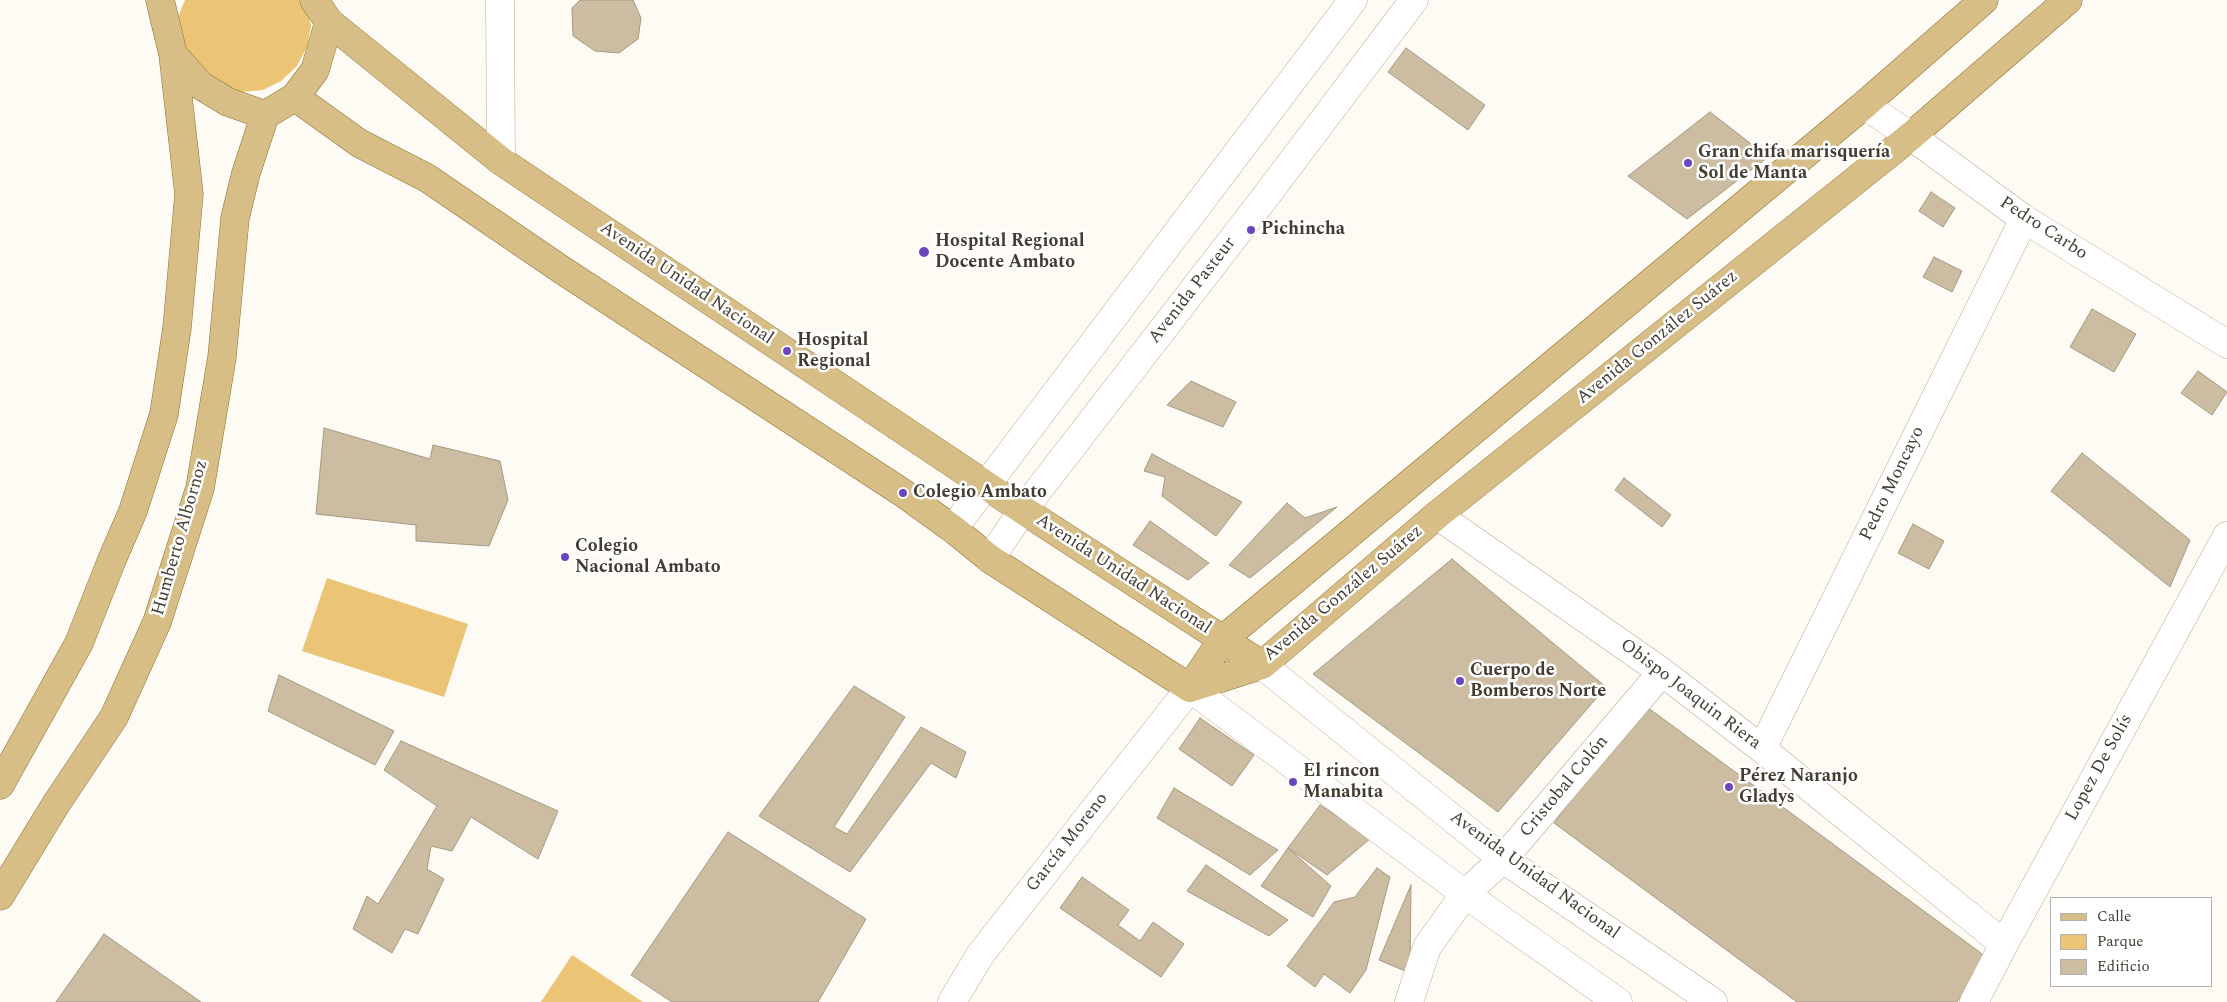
<!DOCTYPE html>
<meta charset="utf-8">
<style>
body{margin:0}
#map{position:relative;width:2227px;height:1002px;overflow:hidden;background:#fefbf5;font-family:Spectral,serif}
canvas{display:block}
.legend{position:absolute;left:2050px;top:897px;width:162px;height:90px;box-sizing:border-box;background:#fff;border:1px solid #b3b1ad;margin:0;padding:6px 9px;list-style:none;font-size:15px;color:#423c31}
.legend li{display:flex;align-items:center;gap:10px;height:25px}
.legend b{width:25px;border:1px solid #b3b1ad}
</style>
<div id="map">
<canvas width="2227" height="1002"></canvas>
<ul class="legend">
<li><b style="height:6px;background:#d7bd86"></b>Calle</li>
<li><b style="height:14px;background:#ecc475"></b>Parque</li>
<li><b style="height:14px;background:#cbbca2"></b>Edificio</li>
</ul>
</div>
<script>
const ctx = document.querySelector('canvas').getContext('2d');
ctx.lineJoin = 'round';
function paint(path, color) { ctx.fillStyle = color; ctx.fill(path, 'evenodd'); }
const toPath = rows => new Path2D(rows.map(r => 'M' + r).join(''));
function stroke(path, color, width, dash) { ctx.strokeStyle = color; ctx.lineWidth = width; ctx.lineCap = dash ? 'butt' : 'round'; ctx.setLineDash(dash || []); ctx.stroke(path); }
function write(font, color, halo, rows, align = 'center') {
  ctx.font = font + ' Spectral,serif'; ctx.lineWidth = 5; ctx.setLineDash([]); ctx.textBaseline = 'middle'; ctx.strokeStyle = halo; ctx.fillStyle = color; for (const [text, x, y, turn = 0] of rows) {
    ctx.save(); ctx.translate(x, y); ctx.rotate((+turn || 0) * Math.PI / 180); ctx.textAlign = isNaN(turn) ? turn : align; if (halo) ctx.strokeText(text, 0, 0); ctx.fillText(text, 0, 0); ctx.restore();
  }
}
paint(toPath([
 [185,0,305,0,311,26,307,47,297,66,281,81,263,90,241,92,219,88,200,75,179,38,179,15],
 [327,578,468,624,444,697,302,651],
 [572,955,643,1002,541,1002]
]), '#ecc475');
const building = toPath([
 [580,0,633,0,641,18,638,39,619,53,595,51,573,36,572,8,580,0],
 [1406,48,1485,105,1468,130,1388,72,1406,48],
 [1710,112,1768,157,1687,219,1628,176,1710,112],
 [1931,192,1955,208,1943,227,1919,211,1931,192],
 [1934,257,1962,271,1952,292,1923,277,1934,257],
 [2092,309,2136,334,2114,372,2070,347,2092,309],
 [2198,371,2227,392,2212,415,2181,393,2198,371],
 [1191,381,1236,402,1223,427,1167,405,1191,381],
 [324,428,430,459,433,445,500,461,508,500,489,546,416,541,416,525,316,514,324,428],
 [2082,453,2190,540,2170,587,2051,491,2082,453],
 [1152,454,1242,502,1216,536,1162,496,1165,477,1144,471,1152,454],
 [1624,478,1671,515,1662,527,1615,490,1624,478],
 [1287,503,1305,518,1337,507,1250,578,1229,565,1287,503],
 [1150,521,1209,563,1188,580,1133,545,1150,521],
 [1913,524,1944,541,1929,569,1898,553,1913,524],
 [1452,559,1606,687,1498,812,1313,674,1452,559],
 [279,675,394,731,375,765,268,711,279,675],
 [854,686,905,717,834,827,847,834,921,727,966,752,956,778,931,763,850,872,759,816,854,686],
 [1643,704,1989,959,1957,1002,1797,1002,1554,823,1643,704],
 [1200,718,1254,755,1232,786,1179,749,1200,718],
 [401,741,558,811,538,859,471,817,452,851,431,846,427,869,444,879,418,934,405,929,392,953,353,929,367,896,378,904,437,806,384,770,401,741],
 [1174,788,1278,850,1250,875,1157,818,1174,788],
 [1320,805,1371,838,1327,875,1288,848,1320,805],
 [728,832,866,919,818,1002,672,1002,631,975,728,832],
 [1288,848,1331,886,1313,917,1261,886,1288,848],
 [1206,865,1288,920,1269,936,1187,891,1206,865],
 [1377,868,1390,877,1366,970,1350,993,1324,974,1315,987,1287,966,1334,902,1355,897,1377,868],
 [1082,877,1129,910,1118,925,1140,941,1153,922,1184,944,1161,977,1060,908,1082,877],
 [1411,885,1410,973,1379,960,1411,885],
 [104,934,201,1002,56,1002,104,934]
]);
paint(building, '#cbbca2');
stroke(building, '#a79980', 1);
const minor = toPath([
 [500,0,501,161],
 [1864,105,1911,136,2024,219,2227,344],
 [1437,515,1662,672,1762,749,2004,944],
 [953,529,1353,0],
 [990,559,1023,510,1266,196,1414,0],
 [1262,665,1503,859,1713,1002],
 [1762,749,2024,219],
 [952,1002,980,955,1190,688,1465,894,1618,1002],
 [1409,1002,1427,947,1465,894,1503,859,1662,672],
 [1974,1002,2004,944,2227,536]
]);
const major = toPath([
 [160,0,173,54,200,85,228,102,265,115,295,97,315,70,329,22],
 [314,0,329,22,501,161,1023,510,1262,665],
 [295,97,359,143,427,178,562,270,903,493,953,529,990,559,1190,688],
 [1190,688,1262,665,1437,515,1911,136,2068,0],
 [1190,688,1222,640,1864,105,1984,0],
 [0,785,79,643,111,562,133,511,164,414,177,328,189,194,173,54],
 [0,896,56,804,114,717,157,622,200,488,222,357,235,218,246,173,265,115]
]);
stroke(minor, '#b8a990', 29);
stroke(major, '#917334', 29);
stroke(minor, '#fff', 28);
stroke(major, '#d7bd86', 28);
for (const [x, y, r, color] of [
 [1688,163,5,"#6a46be"],
 [1251,230,5,"#6a46be"],
 [924,252,6,"#6a46be"],
 [787,351,5,"#6a46be"],
 [903,493,5,"#6a46be"],
 [565,557,5,"#6a46be"],
 [1460,681,5,"#6a46be"],
 [1293,782,5,"#6a46be"],
 [1729,787,5,"#6a46be"]
]) { const dot = new Path2D(); dot.arc(x, y, r, 0, 2 * Math.PI); ctx.fillStyle = color; ctx.fill(dot); stroke(dot, '#fff', 2); }
write('bold 18px', '#423c31', '#fff', [
 ["Gran chifa marisquería",1698,153],
 ["Sol de Manta",1698,174],
 ["Pichincha",1261,230],
 ["Hospital Regional",935,242],
 ["Docente Ambato",935,263],
 ["Hospital",797,341],
 ["Regional",797,362],
 ["Colegio Ambato",913,493],
 ["Colegio",575,547],
 ["Nacional Ambato",575,568],
 ["Cuerpo de",1470,671],
 ["Bomberos Norte",1470,692],
 ["El rincon",1303,772],
 ["Manabita",1303,793],
 ["Pérez Naranjo",1739,777],
 ["Gladys",1739,798]
], 'left');
write('18px', '#423c31', '#fff', [
 ["Pedro Carbo",2043,229,33],
 ["Avenida Unidad Nacional",686,284,34],
 ["Avenida Pasteur",1193,291,-52],
 ["Avenida González Suárez",1658,338,-39],
 ["Pedro Moncayo",1893,484,-64],
 ["Humberto Albornoz",181,538,-74],
 ["Avenida Unidad Nacional",1123,575,33],
 ["Avenida González Suárez",1344,594,-40],
 ["Obispo Joaquin Riera",1690,695,37],
 ["Lopez De Solís",2100,768,-61],
 ["Cristobal Colón",1565,787,-50],
 ["García Moreno",1068,843,-52],
 ["Avenida Unidad Nacional",1534,876,36]
]);
</script>
